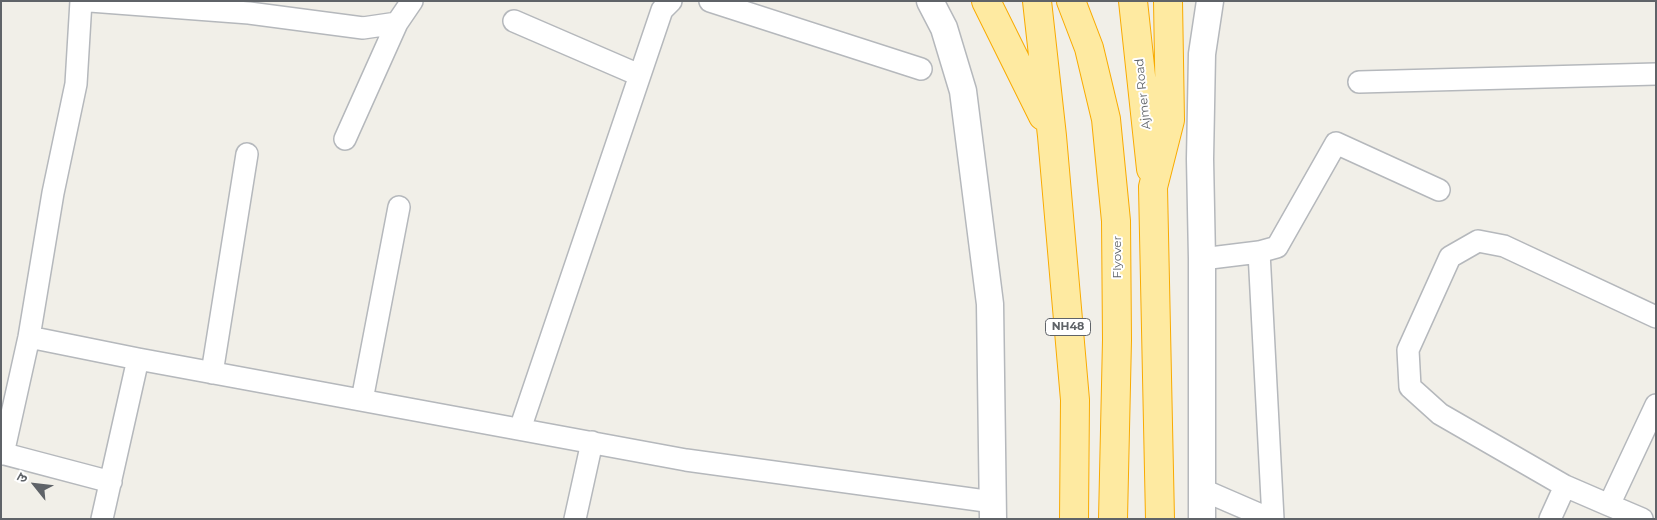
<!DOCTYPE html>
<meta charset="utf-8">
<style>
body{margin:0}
#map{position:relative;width:1657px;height:520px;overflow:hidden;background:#f1efe8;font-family:Montserrat,"Noto Sans Devanagari",sans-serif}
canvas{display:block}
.frame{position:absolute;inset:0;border:2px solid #5f6368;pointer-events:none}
.north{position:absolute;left:10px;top:460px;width:50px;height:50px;-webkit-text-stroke:4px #fff;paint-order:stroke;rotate:299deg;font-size:14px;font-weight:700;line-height:20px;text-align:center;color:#5f6368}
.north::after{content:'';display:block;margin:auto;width:18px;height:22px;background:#5f6368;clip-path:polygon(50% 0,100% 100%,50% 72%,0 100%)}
</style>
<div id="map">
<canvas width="1657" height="520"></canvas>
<div class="frame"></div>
<div class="north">उ</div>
</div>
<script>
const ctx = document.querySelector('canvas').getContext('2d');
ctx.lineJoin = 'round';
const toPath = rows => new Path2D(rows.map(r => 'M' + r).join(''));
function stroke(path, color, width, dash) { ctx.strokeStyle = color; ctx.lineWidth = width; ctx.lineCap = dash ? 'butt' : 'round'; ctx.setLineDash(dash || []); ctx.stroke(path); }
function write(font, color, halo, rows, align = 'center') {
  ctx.font = font + ' Montserrat,sans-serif'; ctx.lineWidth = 4; ctx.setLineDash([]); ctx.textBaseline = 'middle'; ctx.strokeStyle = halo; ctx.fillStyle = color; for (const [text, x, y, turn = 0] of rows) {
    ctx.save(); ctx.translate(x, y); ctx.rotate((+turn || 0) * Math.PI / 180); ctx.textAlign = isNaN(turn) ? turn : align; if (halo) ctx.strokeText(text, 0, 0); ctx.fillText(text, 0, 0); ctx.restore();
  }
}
const minor = toPath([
 [90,1,249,13,363,28,397,23,412,1],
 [710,1,921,69],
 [514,21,639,75],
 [1359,82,1656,74],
 [345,139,397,23],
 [1259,252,1273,519],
 [1202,259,1259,252,1277,247,1336,143,1439,190],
 [1656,317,1504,246,1478,241,1450,257,1408,350,1410,387,1440,414,1565,486,1609,505,1656,405],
 [29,337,138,359,686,460,993,502],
 [212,373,247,154],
 [362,400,399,207],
 [520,429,662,10,671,1],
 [1,453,111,482],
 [3,454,29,337,53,193,76,84,81,1],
 [1203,490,1270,519],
 [1609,505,1642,519],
 [102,519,138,359],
 [575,519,592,442],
 [1550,519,1565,486]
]);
const tertiary = toPath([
 [930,1,944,28,963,91,990,304,993,519],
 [1202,519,1202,259,1200,159,1202,54,1210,1]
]);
const trunk = toPath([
 [986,1,1043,116],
 [1037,1,1052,136,1075,400,1074,519],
 [1071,1,1089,48,1106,119,1116,221,1117,340,1113,519],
 [1133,1,1151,169],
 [1160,519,1153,187,1170,120,1168,1]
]);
stroke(minor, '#b5b8bc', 24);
stroke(tertiary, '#b5b8bc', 29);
stroke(trunk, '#f9ab00', 30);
stroke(minor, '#fff', 21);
stroke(tertiary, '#fff', 26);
stroke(trunk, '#feeaa1', 28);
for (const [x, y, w] of [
 [1068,327,45]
]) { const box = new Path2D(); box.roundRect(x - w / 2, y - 8.5, w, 17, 4); ctx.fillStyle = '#fff'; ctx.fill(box); stroke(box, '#5f6368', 1); }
write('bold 11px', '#5f6368', null, [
 ["NH48",1068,327]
]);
write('12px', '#5f6368', '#fff', [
 ["Ajmer Road",1143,94,-96],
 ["Flyover",1117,257,-90]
]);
</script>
